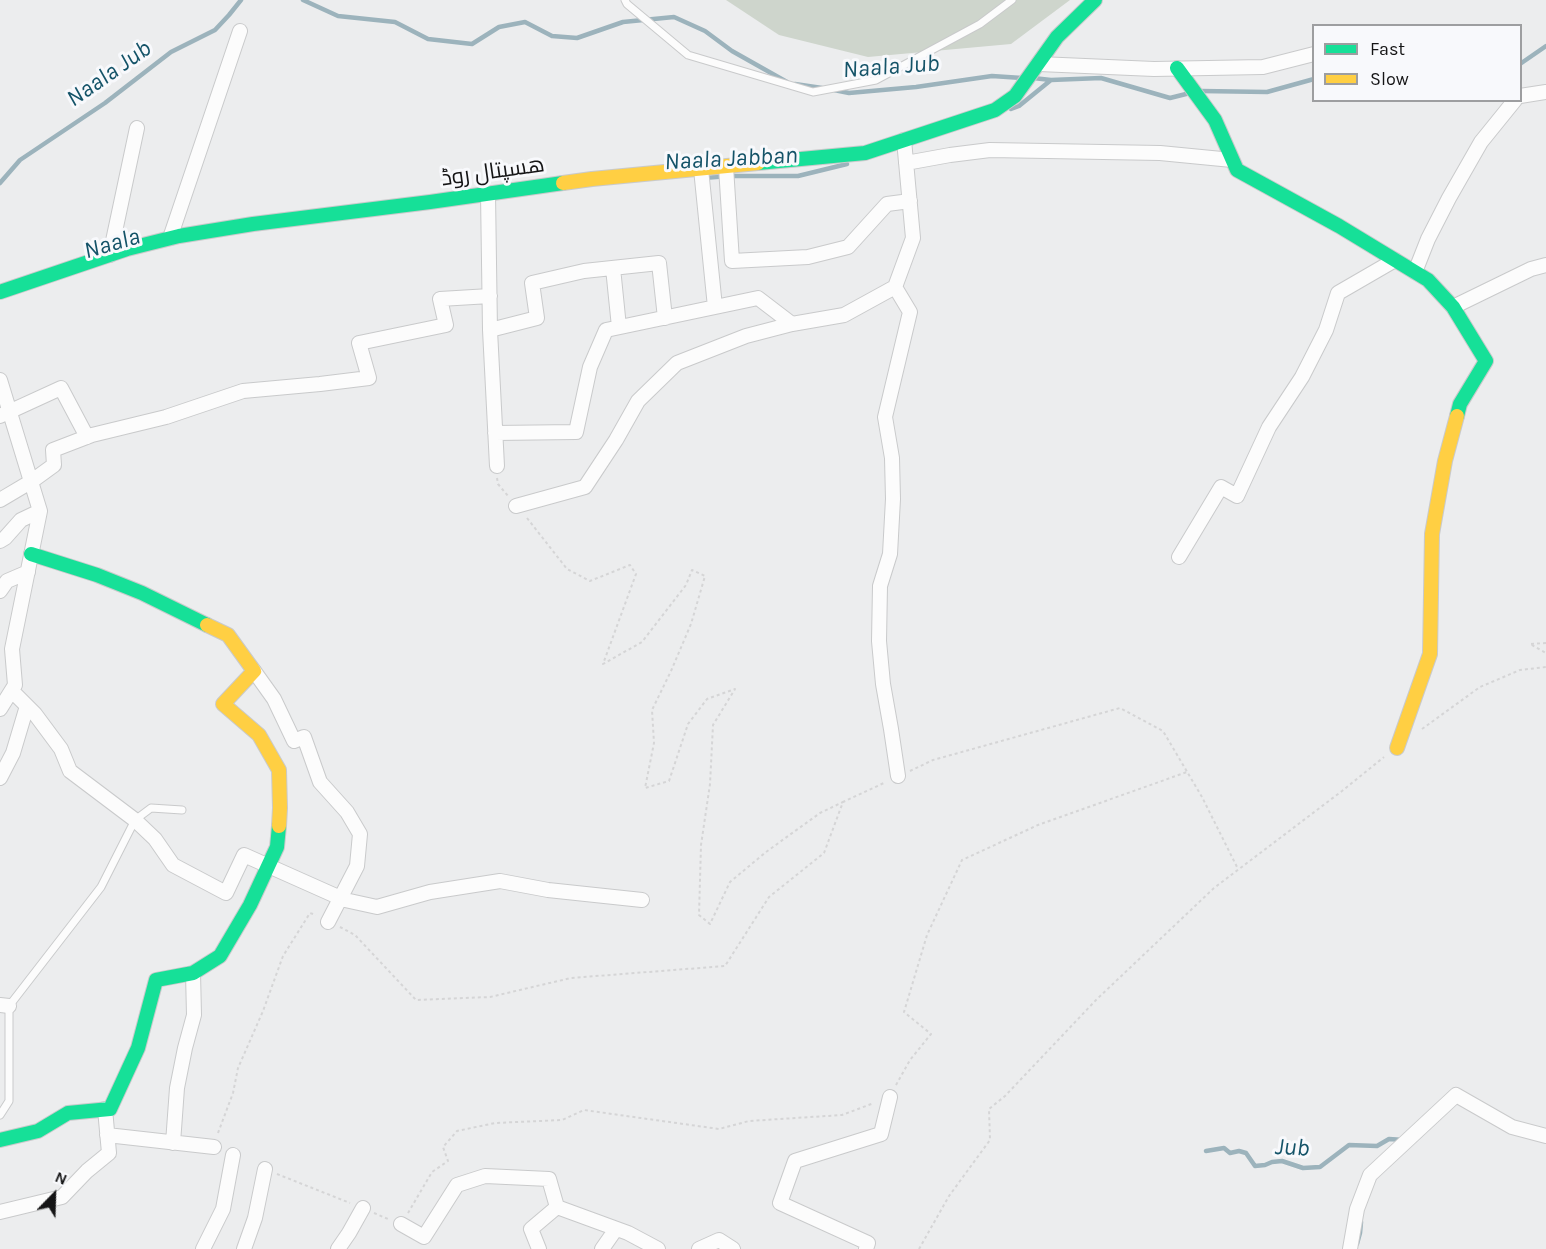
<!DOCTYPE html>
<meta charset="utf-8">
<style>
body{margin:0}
#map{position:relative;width:1546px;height:1249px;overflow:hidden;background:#ecedee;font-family:Karla,sans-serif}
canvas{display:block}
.legend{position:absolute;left:1312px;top:24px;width:210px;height:78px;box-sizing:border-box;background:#f8f9fc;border:2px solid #9d9ea0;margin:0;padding:8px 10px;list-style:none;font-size:18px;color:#151516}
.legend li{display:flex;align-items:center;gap:12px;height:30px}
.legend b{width:30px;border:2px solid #9d9ea0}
.north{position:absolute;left:24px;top:1165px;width:60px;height:60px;-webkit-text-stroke:4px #f8f9fc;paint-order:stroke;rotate:23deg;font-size:16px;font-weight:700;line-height:24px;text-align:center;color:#151516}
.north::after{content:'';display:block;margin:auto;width:21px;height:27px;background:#151516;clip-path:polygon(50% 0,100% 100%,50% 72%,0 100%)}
</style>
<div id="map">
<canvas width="1546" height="1249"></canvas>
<ul class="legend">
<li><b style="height:8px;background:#16e098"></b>Fast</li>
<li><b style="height:8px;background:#ffcf43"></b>Slow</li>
</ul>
<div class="north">N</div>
</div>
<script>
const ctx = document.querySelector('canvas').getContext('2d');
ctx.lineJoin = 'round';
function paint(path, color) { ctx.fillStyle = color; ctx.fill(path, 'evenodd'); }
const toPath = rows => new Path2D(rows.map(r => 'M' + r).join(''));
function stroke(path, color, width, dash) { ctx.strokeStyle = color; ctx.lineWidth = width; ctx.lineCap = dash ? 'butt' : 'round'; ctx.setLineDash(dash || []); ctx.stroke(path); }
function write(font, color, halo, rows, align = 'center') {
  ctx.font = font + ' Karla,Cairo,sans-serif'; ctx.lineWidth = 6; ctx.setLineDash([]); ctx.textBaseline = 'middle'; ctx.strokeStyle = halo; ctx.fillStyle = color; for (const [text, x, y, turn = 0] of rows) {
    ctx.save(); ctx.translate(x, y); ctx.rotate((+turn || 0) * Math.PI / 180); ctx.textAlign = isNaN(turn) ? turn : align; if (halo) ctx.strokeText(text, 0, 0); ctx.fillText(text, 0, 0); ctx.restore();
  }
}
paint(toPath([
 [726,0,1070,0,1011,44,868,57,779,35]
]), '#ced5cc');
stroke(toPath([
 [303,0,338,16,395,22,428,39,472,44,499,27,525,22,552,36,577,38,623,22,674,17,705,31,732,51,787,82],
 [1520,64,1546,46],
 [1033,78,1051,80],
 [795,84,822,88],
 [834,90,849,93,916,87,992,76,1022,78],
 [1201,91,1267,92,1314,79],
 [1011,109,1019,106,1051,80,1101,78,1170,98,1190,93],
 [704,178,728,176,798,176,847,164],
 [0,183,20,160,105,103,171,52,215,30,229,15,241,0],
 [1206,1151,1224,1148,1230,1153,1239,1151,1246,1153,1255,1166,1265,1165,1272,1162,1282,1161,1303,1168,1320,1167,1349,1145,1377,1146,1389,1139,1404,1140],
 [1357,1244,1360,1233,1361,1222]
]), '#9cb3bc', 4.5);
const lane = toPath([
 [625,0,627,4,688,55,813,92,876,80,980,24,1012,0],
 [0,1115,9,1101,9,1006,101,887,135,820,151,808,182,810]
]);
const street = toPath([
 [1039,64,1154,69,1263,67,1314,54],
 [1520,96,1546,92],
 [906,163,950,155,990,150,1160,153,1232,160],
 [726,167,732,261,808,257,848,247,887,204,910,201],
 [701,169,715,307],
 [488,194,490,330,497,466],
 [170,238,240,31],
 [110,255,137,128],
 [613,268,619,327],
 [1415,272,1428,239,1449,198,1481,142,1515,100],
 [895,287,910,312,885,417,892,458,893,499,890,554,880,586,879,641,883,684,891,729,898,776],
 [1453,307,1531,269,1546,265],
 [490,330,537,318,532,283,584,271,659,263,665,318],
 [0,380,40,511,12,649,15,685,0,709],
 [0,416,61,388,87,437],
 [495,433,576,432,590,367,606,330,758,298,792,324,844,315,895,287,913,238,904,140],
 [0,500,32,481,54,465,53,450,92,435,166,417,243,391,320,384,369,378,359,343,446,325,440,299,490,296],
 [516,506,585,487,616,440,638,401,677,363,746,336,792,324],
 [0,541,5,538,21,520,40,511],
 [1179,557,1221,487,1237,496,1269,427,1302,377,1326,330,1338,293,1395,260],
 [0,591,7,581,28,572],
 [254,671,274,699,294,741,304,737,320,782,347,812,360,834,357,866,328,922],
 [12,691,35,714,61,749,70,771,135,820,155,839,173,865,226,893,244,855,345,900,377,907,430,892,500,881,548,890,642,900],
 [0,778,13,753,27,706],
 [0,1005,9,1006],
 [107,1135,214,1147],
 [173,1143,177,1088,185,1048,194,1015,193,973],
 [557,1207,628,1233,658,1249],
 [0,1212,62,1197,87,1171,109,1153,105,1109],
 [401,1224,424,1237,457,1185,485,1176,549,1179,557,1207,531,1229,539,1249],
 [203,1249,223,1209,233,1155],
 [244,1249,255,1218,265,1169],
 [338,1249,349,1233,363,1208],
 [602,1249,616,1229],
 [699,1249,719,1240,733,1249],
 [866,1249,868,1243,780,1203,795,1161,881,1134,890,1097],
 [1350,1249,1357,1209,1370,1175,1456,1095,1512,1127,1546,1136]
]);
const fast = toPath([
 [1177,68,1215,120,1237,170,1339,226,1428,280,1453,307,1486,361,1460,404,1457,416],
 [758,163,865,153,995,110,1015,96,1057,37,1095,0],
 [0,292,127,249,179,236,253,224,430,202,563,183],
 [31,554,97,575,142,593,207,625],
 [0,1140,38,1131,68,1113,110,1109,138,1048,156,980,193,973,220,956,250,905,277,847,279,826]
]);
const slow = toPath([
 [563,183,592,179,758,163],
 [207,625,228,635,254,671,223,704,259,735,279,770,280,808,279,826],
 [1397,748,1430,654,1432,534,1445,461,1457,416]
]);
stroke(lane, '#c9cacb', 9);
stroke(street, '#c9cacb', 16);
stroke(fast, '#c9cacb', 16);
stroke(slow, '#c9cacb', 16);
stroke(toPath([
 [497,478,498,484,508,496],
 [527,518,567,569,590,581,630,565,636,574,603,664,642,642,686,585,692,570,705,576,691,624,671,671,652,710,654,743,645,788,669,781,688,724,707,699,735,689,713,725,710,784,701,845,699,915,710,924,730,882,766,852,820,813,843,802],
 [1546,643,1530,644,1546,653],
 [1422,729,1480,687,1520,670,1546,667],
 [910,771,933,760,1120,708,1163,731,1202,797,1238,869],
 [340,927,355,935,416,1000,490,997,571,978,725,966,769,897,824,853,843,802,886,782],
 [896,1085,910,1060,931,1034,904,1012,927,935,962,860,1038,825,1187,772],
 [218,1133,233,1093,238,1068,263,1011,283,956,310,913,316,915],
 [277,1174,350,1203],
 [374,1213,388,1219],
 [408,1213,432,1172,448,1161,443,1147,457,1131,495,1123,562,1120,584,1110,719,1129,749,1121,842,1115,874,1103],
 [919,1249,949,1196,990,1140,989,1109,1005,1096,1096,1000,1214,888,1342,791,1384,757]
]), '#d5d5d6', 2, [3, 3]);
stroke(lane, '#fcfcfc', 7);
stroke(street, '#fcfcfc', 14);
stroke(fast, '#16e098', 14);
stroke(slow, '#ffcf43', 14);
write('22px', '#151516', '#f8f9fc', [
 ["ھسپتال روڈ",493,172,-8]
]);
write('italic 24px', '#145368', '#f8f9fc', [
 ["Naala Jub",891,67,-4],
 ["Naala Jub",109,74,-35],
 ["Naala Jabban",731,159,-3],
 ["Naala",112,244,-16],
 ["Jub",1292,1148,3]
]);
</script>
